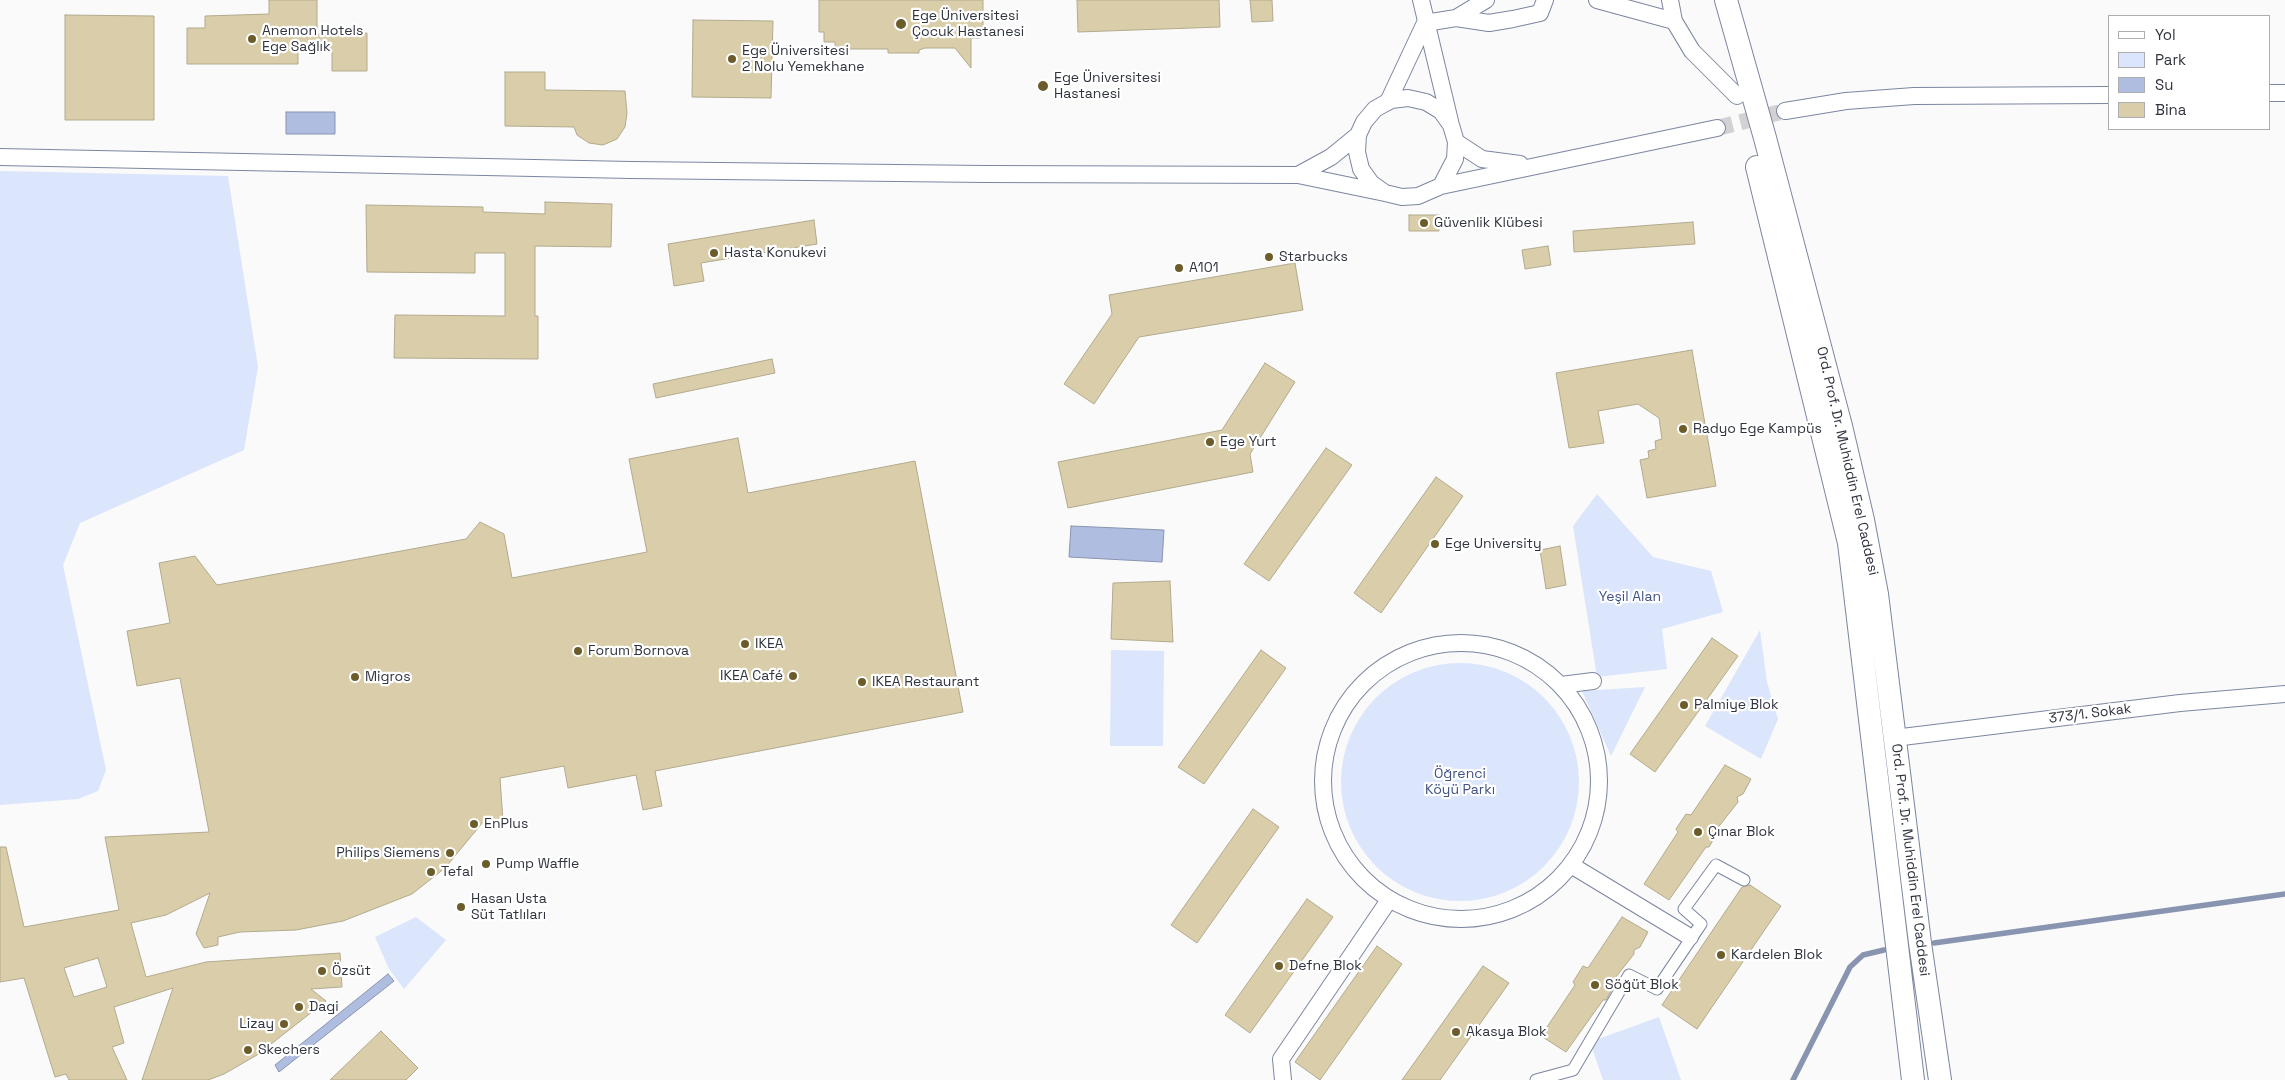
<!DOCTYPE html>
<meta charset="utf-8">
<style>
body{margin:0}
#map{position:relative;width:2285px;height:1080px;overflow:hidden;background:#fafafa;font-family:"Space Grotesk",sans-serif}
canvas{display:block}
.legend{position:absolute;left:2108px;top:15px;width:162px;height:115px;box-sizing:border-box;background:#fff;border:1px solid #acaeb2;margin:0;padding:6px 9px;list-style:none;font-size:15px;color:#30343f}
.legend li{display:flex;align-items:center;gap:10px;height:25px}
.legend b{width:25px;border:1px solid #acaeb2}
</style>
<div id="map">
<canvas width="2285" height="1080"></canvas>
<ul class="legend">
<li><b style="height:6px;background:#fff"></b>Yol</li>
<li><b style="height:14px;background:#dbe5fb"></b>Park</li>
<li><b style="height:14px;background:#afbde0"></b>Su</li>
<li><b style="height:14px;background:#d9cea9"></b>Bina</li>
</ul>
</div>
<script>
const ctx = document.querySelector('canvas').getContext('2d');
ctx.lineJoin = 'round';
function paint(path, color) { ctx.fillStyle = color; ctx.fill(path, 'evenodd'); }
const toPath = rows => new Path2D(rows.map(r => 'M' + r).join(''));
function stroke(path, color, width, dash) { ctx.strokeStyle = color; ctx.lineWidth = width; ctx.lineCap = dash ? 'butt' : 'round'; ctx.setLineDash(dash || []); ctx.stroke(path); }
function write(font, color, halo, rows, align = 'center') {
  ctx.font = font + ' "Space Grotesk",sans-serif'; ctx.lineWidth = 4.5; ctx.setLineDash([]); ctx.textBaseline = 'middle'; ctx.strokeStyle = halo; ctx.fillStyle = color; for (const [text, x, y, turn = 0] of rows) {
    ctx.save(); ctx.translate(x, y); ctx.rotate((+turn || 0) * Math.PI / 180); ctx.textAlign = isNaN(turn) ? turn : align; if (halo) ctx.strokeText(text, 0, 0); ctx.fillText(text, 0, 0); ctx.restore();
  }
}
paint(toPath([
 [0,171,228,176,258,367,244,450,80,523,63,565,106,770,98,791,78,799,0,805],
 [1597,494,1653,557,1711,571,1723,612,1662,629,1667,669,1597,677,1573,526],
 [1760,630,1767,682,1778,719,1761,759,1705,726],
 [1111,650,1164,651,1163,746,1110,746],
 '1341 782a119 119 0 1 1 238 0a119 119 0 1 1-238 0Z',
 [1645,687,1611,756,1582,691],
 [416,917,446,940,404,989,389,969,375,937],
 [1659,1017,1681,1080,1603,1080,1590,1042]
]), '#dbe5fb');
const water = toPath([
 [286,112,335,112,335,134,286,134,286,112],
 [1071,526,1164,530,1162,562,1069,557,1071,526],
 [388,974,394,981,279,1072,275,1065,388,974]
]);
paint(water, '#afbde0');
stroke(water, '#8994b0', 1);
stroke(toPath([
 [1934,943,2285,894],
 [1793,1080,1850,967,1863,955,1884,950]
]), '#8994b0', 5.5);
const building = toPath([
 [269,0,317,0,317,34,367,33,367,71,332,71,332,50,298,50,298,64,187,64,187,28,205,28,205,16,269,14,269,0],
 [819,0,983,0,983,28,980,28,980,38,971,38,971,68,955,48,925,48,919,50,919,53,888,53,888,49,835,49,835,42,824,42,824,32,819,32,819,0],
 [1077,0,1219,0,1220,27,1078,32,1077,0],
 [1250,0,1272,0,1273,21,1252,22,1250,0],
 [65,15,154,16,154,120,65,120,65,15],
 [693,20,773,21,771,98,692,97,693,20],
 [505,72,545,72,545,90,625,91,627,113,625,127,617,139,603,145,589,143,577,135,574,127,505,126,505,72],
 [545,202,612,204,611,247,535,246,535,316,538,316,538,359,394,358,395,315,505,316,505,253,475,253,475,273,367,272,366,205,483,207,483,212,545,214,545,202],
 [1409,215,1439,215,1439,231,1409,231,1409,215],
 [814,220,817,244,701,263,704,281,674,286,668,244,814,220],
 [1693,222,1695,244,1574,252,1573,231,1693,222],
 [1548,246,1551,265,1525,269,1522,250,1548,246],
 [1295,263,1303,310,1139,337,1094,404,1064,384,1112,314,1109,295,1295,263],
 [1692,350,1716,486,1647,498,1640,460,1649,458,1648,451,1656,449,1655,441,1662,439,1659,418,1638,404,1598,411,1604,443,1569,448,1556,373,1692,350],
 [772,359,775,373,656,398,653,384,772,359],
 [1265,363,1295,382,1250,454,1253,472,1068,508,1058,462,1222,430,1265,363],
 [738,438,748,493,915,461,963,712,655,771,662,806,643,810,636,775,568,788,564,766,500,778,503,821,483,822,445,868,412,894,343,921,296,930,240,932,218,937,218,945,204,948,196,934,210,893,166,915,131,923,146,977,206,962,340,953,342,987,311,989,326,1001,257,1055,224,1074,208,1080,142,1080,173,988,114,1007,124,1043,112,1047,127,1080,69,1080,66,1074,55,1077,24,978,0,982,0,847,6,847,24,927,119,910,105,837,209,832,180,678,137,686,127,631,170,623,159,563,195,556,217,585,466,539,480,522,504,534,512,578,647,552,629,459,738,438],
 [98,958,107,987,74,997,64,968,98,958],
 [1326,448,1352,465,1269,581,1244,564,1326,448],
 [1436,477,1463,496,1381,613,1354,593,1436,477],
 [1560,546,1566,585,1546,589,1540,550,1560,546],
 [1170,581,1173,642,1111,639,1113,583,1170,581],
 [1712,638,1738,656,1655,772,1630,754,1712,638],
 [1261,650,1286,668,1204,784,1178,767,1261,650],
 [1725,765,1751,779,1743,794,1737,797,1738,802,1716,830,1718,832,1709,847,1706,847,1669,900,1644,884,1678,832,1676,829,1686,814,1691,815,1725,765],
 [1253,809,1279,827,1197,943,1171,925,1253,809],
 [1750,885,1781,906,1697,1029,1662,1005,1742,887,1750,885],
 [1307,899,1333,917,1250,1033,1225,1015,1307,899],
 [1622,917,1648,932,1640,947,1634,950,1634,954,1612,982,1615,984,1606,1000,1603,1000,1566,1052,1541,1036,1575,985,1573,982,1583,966,1588,968,1622,917],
 [1377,946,1402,964,1320,1080,1295,1062,1377,946],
 [1483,966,1509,983,1440,1080,1402,1080,1483,966],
 [381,1031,418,1068,406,1080,330,1080,381,1031]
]);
paint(building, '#d9cea9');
stroke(building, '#b2aa8e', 1);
stroke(toPath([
 [1717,128,1785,111]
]), '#d2d2d5', 16, [16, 8]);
const pedestrian = toPath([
 [1536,1080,1573,1070,1629,975,1657,989,1701,924,1684,909,1716,865,1744,880]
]);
const minor = toPath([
 [1421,0,1450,121],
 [1597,0,1674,21],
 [1670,0,1674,21,1692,51,1737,96],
 [1456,18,1486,0],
 [1425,23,1456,18,1489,23,1513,19,1540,13,1545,0],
 [2269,93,2285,93],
 [1388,102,1425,23],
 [1785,111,1846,101,1914,96,2109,95],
 [1456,142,1482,159,1520,164],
 [0,157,631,170,985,174,1298,175,1385,193],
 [1298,175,1331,157,1358,135],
 [1441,186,1455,159,1456,142,1451,125,1441,111,1426,102,1408,98,1391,100,1375,109,1364,122,1358,135,1357,152,1361,169,1371,183,1385,193,1402,197,1418,196,1441,186,1717,128],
 '1323 781a138 138 0 1 1 276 0a138 138 0 1 1-276 0Z',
 [1561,685,1593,681],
 [1894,738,2180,703,2285,694],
 [1571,865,1690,937],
 [1283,1080,1281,1059,1389,900]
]);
const secondary = toPath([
 [1726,0,1765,138,1841,426,1863,520,1877,594,1920,943,1940,1080],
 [1757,167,1849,543,1913,1080]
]);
stroke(pedestrian, '#7c86a0', 13);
stroke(minor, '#7c86a0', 18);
stroke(secondary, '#7c86a0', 24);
stroke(pedestrian, '#fff', 11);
stroke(minor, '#fff', 16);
stroke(secondary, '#fff', 22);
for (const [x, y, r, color] of [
 [901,24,6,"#6b5c2a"],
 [252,39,5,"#6b5c2a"],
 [732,59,5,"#6b5c2a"],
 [1043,86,6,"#6b5c2a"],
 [1424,223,5,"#6b5c2a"],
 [714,253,5,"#6b5c2a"],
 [1269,257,5,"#6b5c2a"],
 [1179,268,5,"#6b5c2a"],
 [1683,429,5,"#6b5c2a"],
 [1210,442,5,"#6b5c2a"],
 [1435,544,5,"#6b5c2a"],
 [745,644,5,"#6b5c2a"],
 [578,651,5,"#6b5c2a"],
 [793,676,5,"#6b5c2a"],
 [355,677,5,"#6b5c2a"],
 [862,682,5,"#6b5c2a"],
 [1684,705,5,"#6b5c2a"],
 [474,824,5,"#6b5c2a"],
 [1698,832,5,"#6b5c2a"],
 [450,853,5,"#6b5c2a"],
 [486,864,5,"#6b5c2a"],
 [431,872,5,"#6b5c2a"],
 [461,907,5,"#6b5c2a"],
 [1721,955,5,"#6b5c2a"],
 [1279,966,5,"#6b5c2a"],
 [322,971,5,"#6b5c2a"],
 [1595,985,5,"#6b5c2a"],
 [299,1007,5,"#6b5c2a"],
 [284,1024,5,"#6b5c2a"],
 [1456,1032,5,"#6b5c2a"],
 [248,1050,5,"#6b5c2a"]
]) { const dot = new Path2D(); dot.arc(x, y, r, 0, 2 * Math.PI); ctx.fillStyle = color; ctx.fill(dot); stroke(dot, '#fff', 2); }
write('14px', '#30343f', '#fff', [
 ["Ege Üniversitesi",912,16],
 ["Çocuk Hastanesi",912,32],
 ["Anemon Hotels",262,31],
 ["Ege Sağlık",262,47],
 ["Ege Üniversitesi",742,51],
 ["2 Nolu Yemekhane",742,67],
 ["Ege Üniversitesi",1054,78],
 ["Hastanesi",1054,94],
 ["Güvenlik Klübesi",1434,223],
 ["Hasta Konukevi",724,253],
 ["Starbucks",1279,257],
 ["A101",1189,268],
 ["Radyo Ege Kampüs",1693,429],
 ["Ege Yurt",1220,442],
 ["Ege University",1445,544],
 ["IKEA",755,644],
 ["Forum Bornova",588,651],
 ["IKEA Café",783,676,"right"],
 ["Migros",365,677],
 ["IKEA Restaurant",872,682],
 ["Palmiye Blok",1694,705],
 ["EnPlus",484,824],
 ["Çınar Blok",1708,832],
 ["Philips Siemens",440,853,"right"],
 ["Pump Waffle",496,864],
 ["Tefal",441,872],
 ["Hasan Usta",471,899],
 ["Süt Tatlıları",471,915],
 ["Kardelen Blok",1731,955],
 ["Defne Blok",1289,966],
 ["Özsüt",332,971],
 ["Söğüt Blok",1605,985],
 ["Dagi",309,1007],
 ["Lizay",274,1024,"right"],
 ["Akasya Blok",1466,1032],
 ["Skechers",258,1050]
], 'left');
write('14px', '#30343f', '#fff', [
 ["Ord. Prof. Dr. Muhiddin Erel Caddesi",1847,461,77],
 ["373/1. Sokak",2090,714,-7],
 ["Ord. Prof. Dr. Muhiddin Erel Caddesi",1910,860,83]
]);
write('14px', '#415383', '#fff', [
 ["Yeşil Alan",1630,597],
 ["Öğrenci",1460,774],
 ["Köyü Parkı",1460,790]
]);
</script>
